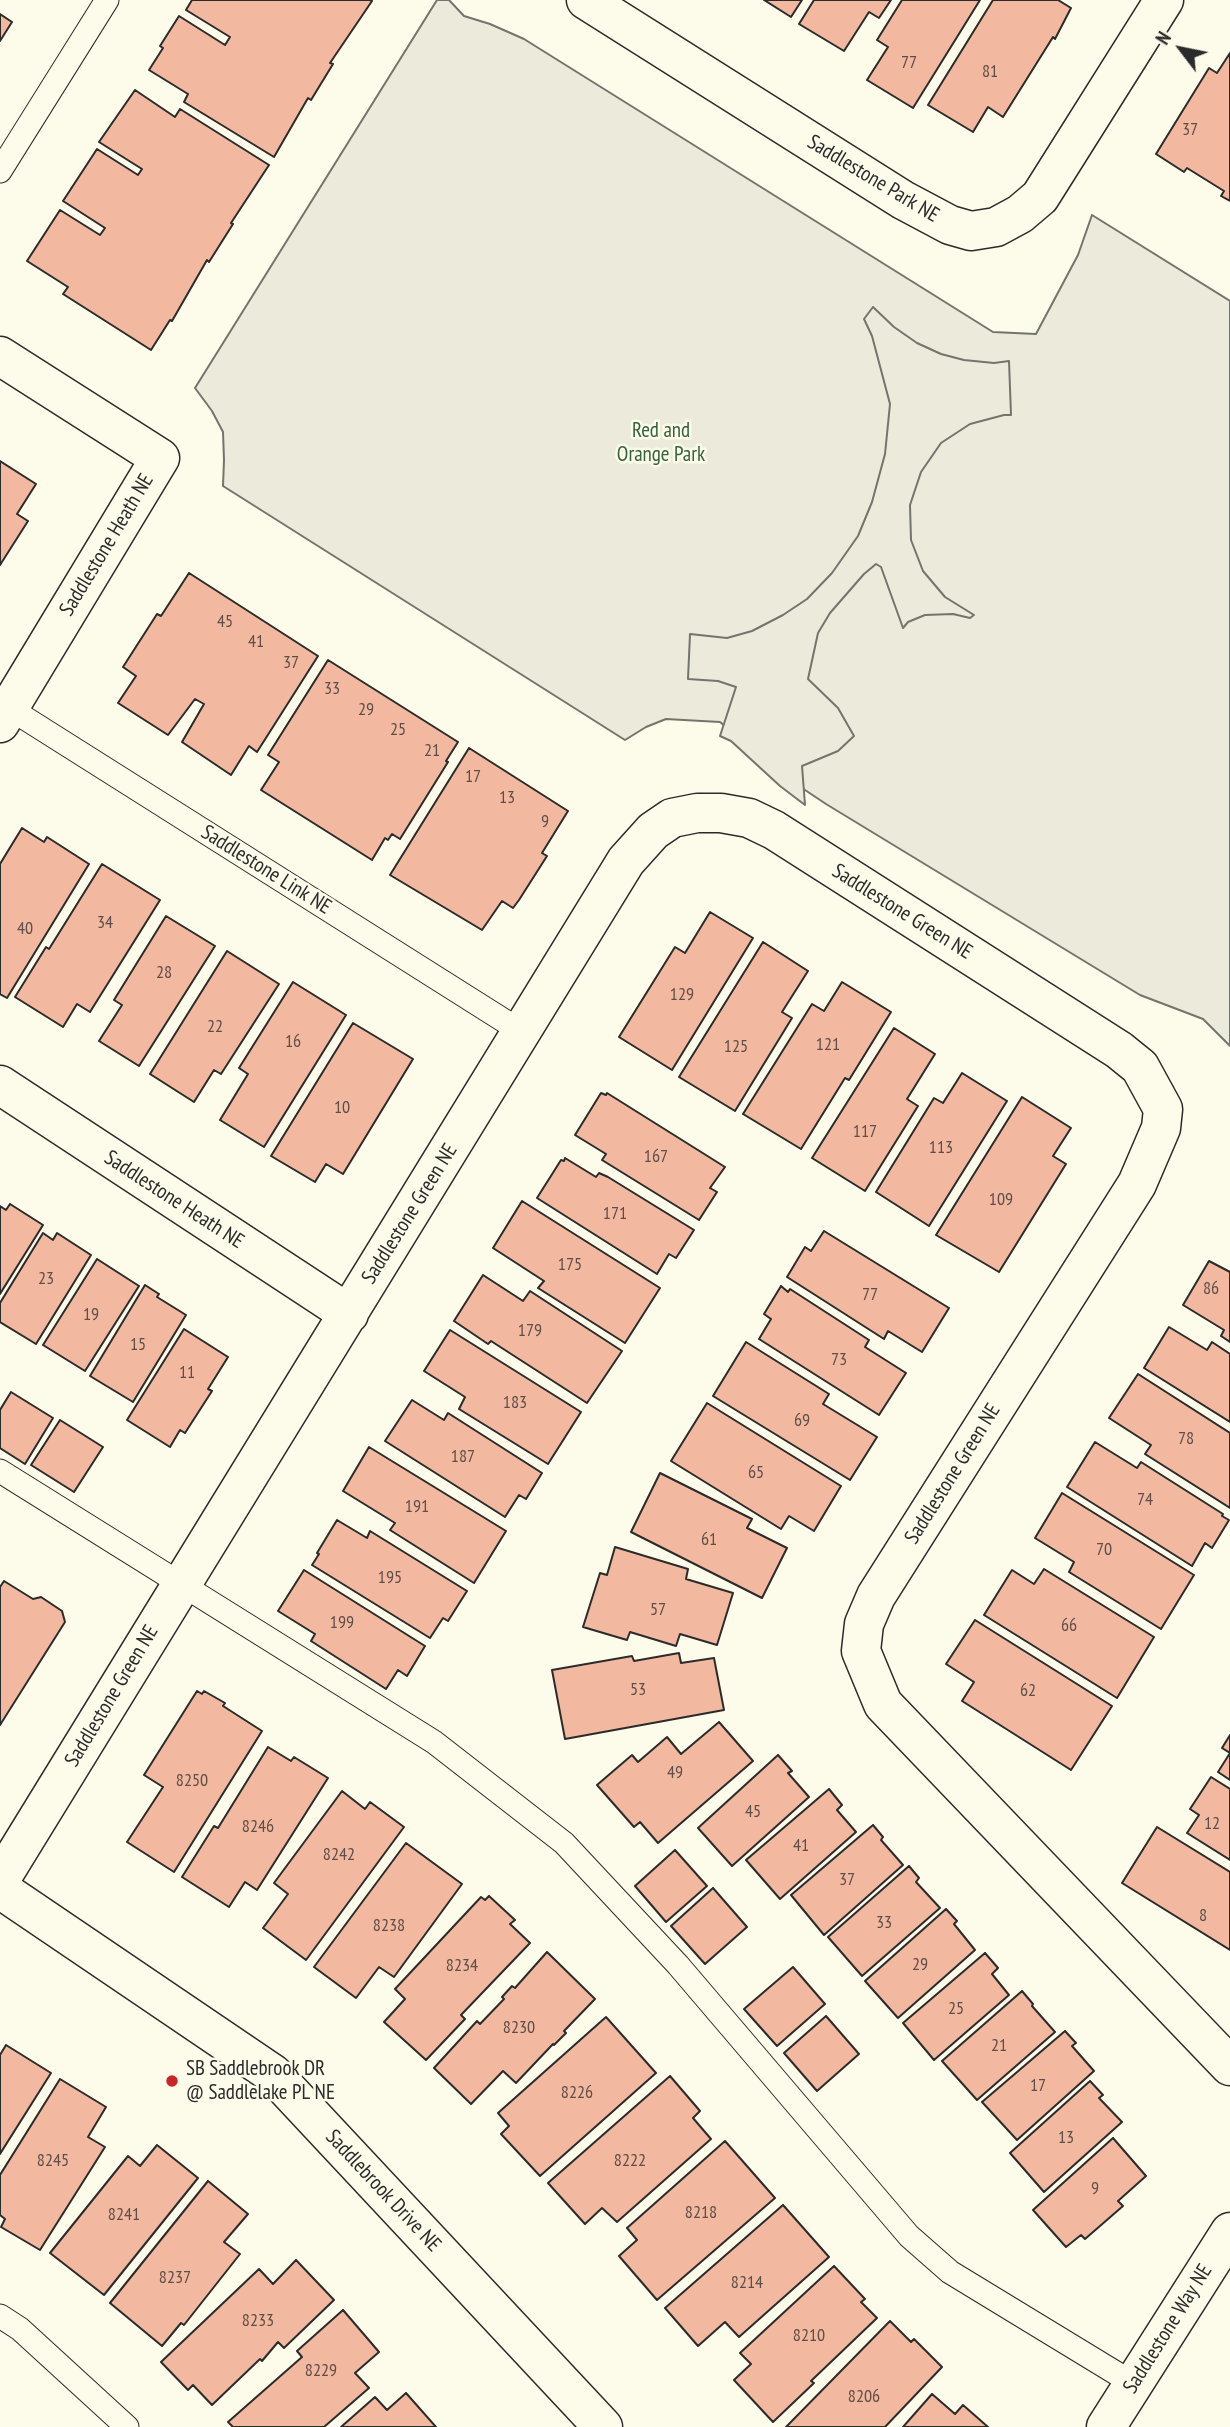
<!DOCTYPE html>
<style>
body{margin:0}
#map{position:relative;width:1230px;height:2427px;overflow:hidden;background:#fdfbea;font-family:"PT Sans Narrow",sans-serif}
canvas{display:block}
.north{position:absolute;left:1146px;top:14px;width:70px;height:70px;-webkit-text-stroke:5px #fdfbea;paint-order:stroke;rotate:302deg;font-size:19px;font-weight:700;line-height:28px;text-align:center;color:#2b2b2b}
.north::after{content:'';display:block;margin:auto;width:24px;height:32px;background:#2b2b2b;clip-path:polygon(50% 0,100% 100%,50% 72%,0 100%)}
</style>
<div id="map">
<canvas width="1230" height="2427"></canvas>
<div class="north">N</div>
</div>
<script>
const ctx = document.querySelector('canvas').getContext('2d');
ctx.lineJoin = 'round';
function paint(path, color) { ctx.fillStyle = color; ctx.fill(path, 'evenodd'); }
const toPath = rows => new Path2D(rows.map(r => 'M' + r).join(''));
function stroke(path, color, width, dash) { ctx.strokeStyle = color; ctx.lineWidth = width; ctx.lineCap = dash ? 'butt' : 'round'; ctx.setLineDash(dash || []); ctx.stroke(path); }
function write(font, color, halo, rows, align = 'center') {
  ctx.font = font + ' "PT Sans Narrow",sans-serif'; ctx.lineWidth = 5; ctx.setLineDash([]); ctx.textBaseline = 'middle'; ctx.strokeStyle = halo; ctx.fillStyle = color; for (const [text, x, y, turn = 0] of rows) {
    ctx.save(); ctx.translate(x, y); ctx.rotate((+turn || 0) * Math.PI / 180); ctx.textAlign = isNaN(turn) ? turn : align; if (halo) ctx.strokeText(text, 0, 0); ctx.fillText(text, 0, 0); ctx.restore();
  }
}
const green = toPath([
 [437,0,449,0,464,16,490,24,524,39,993,332,1036,334,1078,255,1092,215,1230,301,1230,1046,1203,1019,1140,995,826,804,793,782,720,722,666,719,646,727,625,740,223,486,224,460,223,432,212,411,195,388,437,0]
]);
paint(green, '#ecebdb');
stroke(green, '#74746e', 2);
const parking = toPath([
 [873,307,894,327,917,343,941,354,964,360,994,363,1009,361,1011,415,1004,415,970,424,941,443,921,472,910,505,911,540,923,571,945,597,974,615,970,618,953,614,925,615,908,622,903,628,881,567,876,564,864,574,830,613,818,633,808,679,838,708,854,736,838,751,802,766,805,805,780,786,731,741,720,736,736,687,718,681,688,679,690,634,727,638,752,631,783,615,807,599,832,573,858,536,872,502,885,454,890,404,872,336,864,319,873,307]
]);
paint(parking, '#eceadb');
stroke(parking, '#74746e', 2);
const building = toPath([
 [192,0,370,0,372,1,330,63,333,64,311,100,308,98,274,157,184,102,188,94,149,70,163,48,160,46,179,16,225,45,230,37,186,10,192,0],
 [764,0,802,0,791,17,764,0],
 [814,0,891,0,879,18,869,12,844,51,799,24,814,0],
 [902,0,980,0,913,108,867,80,888,47,877,40,902,0],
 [993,0,1058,0,1071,8,1055,39,1053,37,1003,117,988,107,973,132,928,105,993,0],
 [0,14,12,22,0,41,0,14],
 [1230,53,1230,201,1221,196,1224,191,1187,168,1184,172,1156,154,1209,68,1217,73,1230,53],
 [135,90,175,117,180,109,269,165,231,223,233,224,209,262,207,260,172,321,170,320,151,350,63,294,68,287,27,261,60,210,100,235,105,228,63,201,97,149,138,175,142,169,99,142,135,90],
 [0,461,36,484,17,514,28,521,0,565,0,461],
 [189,573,318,656,257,752,249,746,231,775,182,742,204,704,195,699,168,735,118,703,136,676,123,667,157,614,161,616,189,573],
 [328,660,458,742,446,761,448,762,400,839,392,834,388,840,385,838,372,860,261,790,279,762,268,755,328,660],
 [469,748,568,811,542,853,547,856,519,900,513,908,502,901,482,930,390,875,469,748],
 [22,828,44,842,47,837,89,864,7,998,0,994,0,864,22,828],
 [102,864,160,900,90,1012,77,1004,63,1027,15,997,46,947,49,949,102,864],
 [710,912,753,938,672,1070,619,1037,675,947,685,953,710,912],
 [166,916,215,946,139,1066,99,1041,122,1005,114,1000,166,916],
 [763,942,808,971,782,1012,792,1018,735,1111,679,1077,763,942],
 [227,951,279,984,221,1074,214,1070,194,1102,150,1074,227,951],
 [293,982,346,1015,264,1147,220,1120,248,1074,239,1068,293,982],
 [842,982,891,1012,849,1080,845,1078,801,1149,743,1114,812,1004,824,1011,842,982],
 [353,1023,413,1059,343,1174,326,1164,315,1182,271,1156,353,1023],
 [894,1028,935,1054,907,1099,918,1106,865,1191,812,1158,894,1028],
 [962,1073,1007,1101,929,1226,876,1192,934,1098,943,1103,962,1073],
 [601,1093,606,1095,607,1093,725,1167,710,1188,717,1192,699,1220,602,1160,606,1154,575,1135,601,1093],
 [1022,1097,1071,1128,1053,1156,1066,1164,999,1272,936,1235,1022,1097],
 [565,1158,596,1177,599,1173,608,1177,694,1230,676,1258,669,1254,657,1274,537,1198,561,1160,564,1161,565,1158],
 [522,1201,660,1288,625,1343,538,1288,544,1281,493,1248,522,1201],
 [10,1204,43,1225,0,1294,0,1206,6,1210,10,1204],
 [824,1231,949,1308,922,1352,888,1331,884,1339,787,1277,805,1247,811,1251,824,1231],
 [43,1233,53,1240,57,1233,91,1255,36,1344,0,1322,0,1303,43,1233],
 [97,1259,139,1286,85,1371,43,1345,97,1259],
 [1209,1261,1230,1272,1230,1342,1221,1336,1224,1330,1183,1305,1209,1261],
 [483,1275,523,1301,530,1291,622,1351,587,1403,491,1341,488,1344,454,1321,483,1275],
 [145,1285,159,1294,157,1297,186,1315,133,1402,90,1376,145,1285],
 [781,1286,788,1292,790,1289,869,1340,865,1347,906,1373,879,1415,759,1339,771,1319,764,1314,781,1286],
 [1169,1327,1207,1350,1212,1342,1230,1354,1230,1422,1144,1368,1169,1327],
 [184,1329,228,1357,208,1389,212,1391,185,1433,180,1430,170,1447,127,1420,184,1329],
 [450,1330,581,1412,548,1464,459,1409,465,1397,424,1371,450,1330],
 [746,1342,829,1394,823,1404,877,1437,850,1480,713,1396,746,1342],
 [1138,1374,1230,1433,1230,1508,1145,1454,1151,1445,1109,1418,1138,1374],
 [11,1392,53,1418,25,1464,0,1448,0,1410,11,1392],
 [412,1400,444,1420,448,1413,542,1473,526,1499,519,1495,505,1517,385,1441,412,1400],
 [707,1403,841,1486,814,1531,789,1516,781,1529,671,1461,707,1403],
 [60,1420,103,1447,74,1492,31,1465,60,1420],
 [1095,1442,1137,1468,1141,1462,1223,1514,1222,1516,1229,1520,1212,1548,1205,1543,1192,1566,1067,1487,1095,1442],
 [369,1447,506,1531,474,1583,390,1530,395,1523,343,1491,369,1447],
 [660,1473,752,1519,747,1528,787,1548,762,1598,631,1532,660,1473],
 [1062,1493,1194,1575,1161,1629,1069,1572,1074,1562,1035,1538,1062,1493],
 [337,1520,367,1538,370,1531,467,1591,448,1621,443,1618,430,1638,312,1565,319,1554,317,1553,337,1520],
 [615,1547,688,1569,686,1579,733,1593,717,1645,680,1634,676,1646,630,1632,627,1640,583,1627,600,1573,607,1575,615,1547],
 [1044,1569,1154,1637,1117,1698,984,1615,1012,1570,1034,1584,1044,1569],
 [304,1570,425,1646,407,1676,398,1670,386,1689,311,1641,315,1634,278,1611,304,1570],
 [4,1581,33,1599,41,1597,62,1611,65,1622,0,1725,0,1587,4,1581],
 [975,1620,1112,1706,1071,1770,962,1701,974,1682,946,1664,975,1620],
 [679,1653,681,1663,714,1658,724,1710,565,1739,552,1670,632,1656,634,1661,679,1653],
 [197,1691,202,1694,204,1691,225,1703,223,1706,262,1731,174,1872,127,1842,163,1787,144,1775,197,1691],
 [719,1722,753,1761,658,1843,640,1822,634,1827,597,1785,632,1755,638,1762,667,1737,681,1754,719,1722],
 [1230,1735,1230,1780,1218,1772,1230,1753,1222,1748,1230,1735],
 [268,1747,291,1761,294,1757,328,1778,257,1890,245,1882,229,1907,182,1877,214,1826,218,1828,268,1747],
 [778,1755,792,1771,788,1773,809,1797,732,1866,698,1828,778,1755],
 [1211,1777,1230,1789,1230,1860,1187,1833,1199,1815,1190,1809,1211,1777],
 [829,1789,842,1805,837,1810,856,1832,780,1899,746,1860,829,1789],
 [342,1791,365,1809,370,1802,404,1827,306,1960,263,1928,288,1894,274,1883,342,1791],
 [873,1825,883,1837,881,1840,903,1865,824,1935,791,1895,873,1825],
 [1157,1827,1230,1872,1230,1950,1122,1883,1157,1827],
 [406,1843,462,1884,394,1977,379,1967,356,1998,314,1967,406,1843],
 [675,1850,707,1886,666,1922,635,1886,675,1850],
 [909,1866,919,1878,916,1882,940,1908,862,1976,828,1937,909,1866],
 [713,1888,747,1927,705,1964,671,1926,713,1888],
 [489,1896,515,1920,510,1924,530,1943,461,2015,465,2019,426,2060,384,2022,405,1999,395,1989,481,1897,485,1900,489,1896],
 [946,1909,957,1921,954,1924,975,1950,898,2018,865,1981,946,1909],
 [547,1952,595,1999,564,2031,566,2033,554,2045,553,2044,516,2083,503,2071,471,2104,434,2068,477,2021,480,2024,504,1999,502,1997,512,1986,515,1988,547,1952],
 [985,1953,998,1968,992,1974,1009,1995,934,2060,903,2023,985,1953],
 [793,1967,825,2004,777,2046,744,2009,793,1967],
 [1022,1991,1033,2004,1032,2006,1055,2032,977,2100,942,2061,1022,1991],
 [826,2016,859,2054,817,2091,784,2053,826,2016],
 [606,2017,656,2073,540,2176,501,2134,509,2126,498,2113,606,2017],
 [1065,2031,1076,2043,1072,2046,1094,2071,1017,2140,982,2102,1065,2031],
 [6,2045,51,2073,0,2154,0,2055,6,2045],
 [670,2076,700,2111,693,2118,711,2139,617,2222,602,2208,585,2224,548,2183,670,2076],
 [60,2079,106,2107,88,2137,105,2147,40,2250,1,2227,5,2219,0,2215,0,2175,60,2079],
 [1090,2081,1103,2095,1099,2098,1122,2122,1044,2192,1010,2153,1090,2081],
 [1113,2138,1146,2176,1118,2201,1123,2206,1085,2239,1081,2235,1066,2247,1033,2210,1113,2138],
 [725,2141,775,2198,657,2300,619,2256,637,2240,627,2228,725,2141],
 [157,2145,198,2178,104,2295,50,2253,128,2156,140,2166,157,2145],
 [208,2181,248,2214,224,2242,240,2254,184,2325,181,2323,162,2346,110,2303,208,2181],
 [783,2205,829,2257,739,2337,725,2322,698,2346,665,2308,783,2205],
 [296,2260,334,2300,284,2348,278,2342,262,2361,260,2359,212,2405,193,2385,188,2390,161,2362,259,2269,273,2284,296,2260],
 [834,2266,865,2299,861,2302,877,2318,811,2381,814,2383,773,2422,734,2380,751,2364,740,2353,834,2266],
 [343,2310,379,2352,355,2373,369,2388,324,2427,233,2427,228,2422,302,2357,297,2351,343,2310],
 [890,2321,911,2342,914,2339,942,2367,885,2427,786,2427,890,2321],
 [406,2393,436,2427,341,2427,375,2397,387,2410,406,2393],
 [932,2394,955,2414,963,2405,988,2427,903,2427,932,2394]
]);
paint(building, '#f2b8a0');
stroke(building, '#2b2b2b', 2);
const lane = toPath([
 [0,171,107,0],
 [9,708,522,1032],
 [0,1471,434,1742,564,1843,678,1965,909,2236,950,2272,1134,2384],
 [0,2316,20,2329,127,2427]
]);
const street = toPath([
 [586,0,903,200,950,225,971,231,996,227,1020,214,1040,197,1164,0],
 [0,356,160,458,0,723],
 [0,1085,349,1314],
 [0,1880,626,861,653,831,672,818,697,813,721,813,749,818,774,830,1119,1050,1140,1067,1163,1109,1161,1128,1137,1184,876,1596,864,1624,861,1651,883,1704,1230,2066],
 [1106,2427,1230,2232]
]);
const secondary = toPath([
 [0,1889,273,2074,603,2427]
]);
stroke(lane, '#2b2b2b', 25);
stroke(street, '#2b2b2b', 41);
stroke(secondary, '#2b2b2b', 41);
stroke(lane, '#fdfbea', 23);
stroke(street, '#fdfbea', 38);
stroke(secondary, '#fdfbea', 38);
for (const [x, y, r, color] of [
 [172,2081,7,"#c62828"]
]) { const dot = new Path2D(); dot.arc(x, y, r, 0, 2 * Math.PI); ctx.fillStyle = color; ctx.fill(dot); stroke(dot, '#fdfbea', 2.5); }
write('18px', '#5d4e48', null, [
 ["77",909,63],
 ["81",990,72],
 ["37",1190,130],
 ["45",225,622],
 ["41",256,642],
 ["37",291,663],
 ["33",332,689],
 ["29",366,710],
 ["25",398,730],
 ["21",432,751],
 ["17",473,777],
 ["13",507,798],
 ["9",545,822],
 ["34",105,923],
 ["40",25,929],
 ["28",164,973],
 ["129",682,995],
 ["22",215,1027],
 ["16",293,1042],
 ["121",828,1045],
 ["125",736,1047],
 ["10",342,1108],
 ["117",865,1132],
 ["113",941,1148],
 ["167",656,1157],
 ["109",1001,1200],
 ["171",615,1214],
 ["175",570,1265],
 ["23",46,1279],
 ["86",1211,1289],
 ["77",870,1295],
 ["19",91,1315],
 ["179",530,1331],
 ["15",138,1345],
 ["73",839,1360],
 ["11",187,1373],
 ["183",515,1403],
 ["69",802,1421],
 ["78",1186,1439],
 ["187",463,1457],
 ["65",756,1473],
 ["74",1145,1500],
 ["191",417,1507],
 ["61",709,1540],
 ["70",1104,1550],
 ["195",390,1578],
 ["57",658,1610],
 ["199",342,1623],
 ["66",1069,1626],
 ["53",638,1690],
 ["62",1028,1691],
 ["49",675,1773],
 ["8250",192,1781],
 ["45",753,1812],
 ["12",1212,1824],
 ["8246",258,1827],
 ["41",801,1846],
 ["8242",339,1855],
 ["37",847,1880],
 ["8",1203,1916],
 ["33",884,1923],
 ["8238",389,1926],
 ["29",920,1965],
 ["8234",462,1966],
 ["25",956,2009],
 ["8230",519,2028],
 ["21",999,2046],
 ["17",1038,2086],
 ["8226",577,2093],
 ["13",1066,2138],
 ["8245",53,2161],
 ["8222",630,2161],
 ["9",1095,2189],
 ["8218",701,2213],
 ["8241",124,2215],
 ["8237",175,2278],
 ["8214",747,2283],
 ["8233",258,2321],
 ["8210",809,2336],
 ["8229",321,2371],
 ["8206",864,2397]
]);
write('21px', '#2b2b2b', '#fdfbea', [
 ["Saddlestone Park NE",873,179,31],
 ["Saddlestone Heath NE",107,545,-59],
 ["Saddlestone Link NE",266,870,32],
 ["Saddlestone Green NE",902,912,32],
 ["Saddlestone Heath NE",174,1200,33],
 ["Saddlestone Green NE",410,1214,-58],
 ["Saddlestone Green NE",953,1474,-58],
 ["Saddlestone Green NE",112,1696,-59],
 ["Saddlebrook Drive NE",383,2191,47],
 ["Saddlestone Way NE",1168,2329,-58]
]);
write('21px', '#34623c', '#fdfbea', [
 ["Red and",661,431],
 ["Orange Park",661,455]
]);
write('21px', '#2b2b2b', '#fdfbea', [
 ["SB Saddlebrook DR",186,2069],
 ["@ Saddlelake PL NE",186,2093]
], 'left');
</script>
